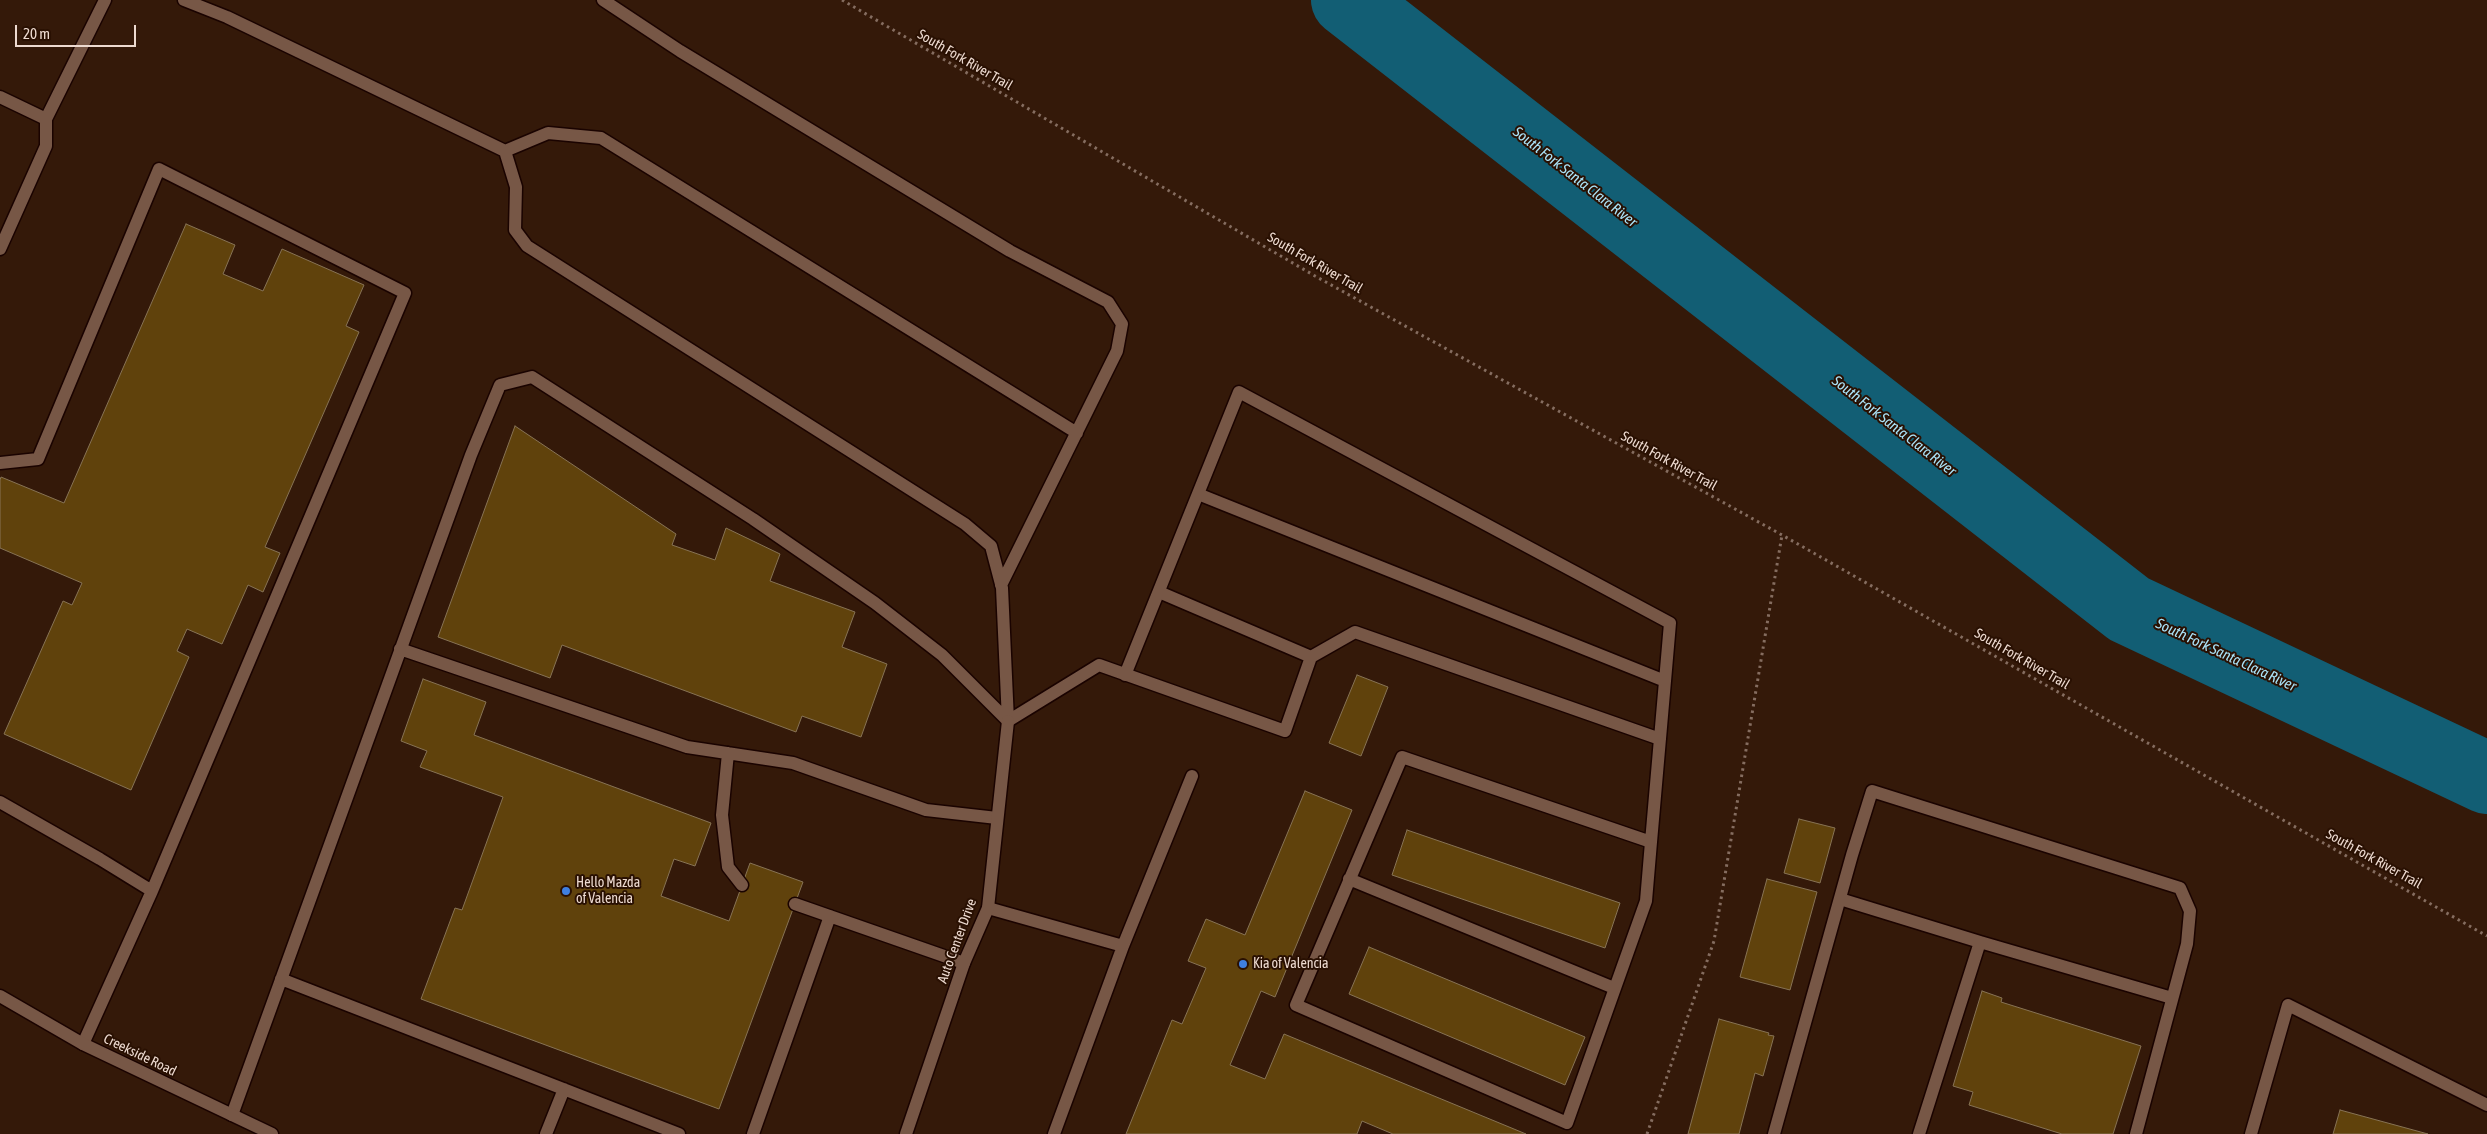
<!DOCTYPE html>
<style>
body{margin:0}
#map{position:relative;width:2487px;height:1134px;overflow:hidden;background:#341909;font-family:"Asap Condensed",sans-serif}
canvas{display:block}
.scale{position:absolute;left:15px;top:25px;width:121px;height:22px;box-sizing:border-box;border:2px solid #eddad0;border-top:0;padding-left:6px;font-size:15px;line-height:18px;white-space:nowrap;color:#eddad0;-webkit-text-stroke:4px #291002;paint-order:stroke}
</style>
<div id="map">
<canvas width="2487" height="1134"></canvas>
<div class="scale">20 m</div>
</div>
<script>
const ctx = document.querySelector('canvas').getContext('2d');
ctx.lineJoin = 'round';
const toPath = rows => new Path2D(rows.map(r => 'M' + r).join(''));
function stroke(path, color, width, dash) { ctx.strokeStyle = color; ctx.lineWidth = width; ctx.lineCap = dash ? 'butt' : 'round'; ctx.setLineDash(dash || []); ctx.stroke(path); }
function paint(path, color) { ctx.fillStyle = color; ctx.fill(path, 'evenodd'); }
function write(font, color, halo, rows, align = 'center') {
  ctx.font = font + ' "Asap Condensed",sans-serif'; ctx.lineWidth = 4; ctx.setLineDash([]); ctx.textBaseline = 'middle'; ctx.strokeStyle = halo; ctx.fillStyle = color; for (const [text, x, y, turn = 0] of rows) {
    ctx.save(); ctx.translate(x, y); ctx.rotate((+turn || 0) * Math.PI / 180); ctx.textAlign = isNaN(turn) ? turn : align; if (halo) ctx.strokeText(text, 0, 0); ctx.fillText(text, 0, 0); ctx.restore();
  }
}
stroke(toPath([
 [1347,0,2129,609,2487,778]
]), '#125e74', 72);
const building = toPath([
 [186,224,235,245,223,274,263,291,282,249,364,285,346,326,359,332,265,547,280,553,263,592,248,585,222,644,187,629,177,651,189,657,131,790,4,734,63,601,72,605,82,583,0,548,0,480,1,477,64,503,186,224],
 [515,426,676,534,672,545,715,560,726,528,780,554,770,581,855,612,842,647,887,664,861,737,802,716,796,732,562,645,550,678,438,637,515,426],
 [1357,675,1388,687,1361,756,1329,743,1357,675],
 [423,679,486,702,474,735,711,823,695,866,674,859,661,896,729,921,750,863,803,882,719,1109,421,999,455,908,462,910,503,797,420,767,427,751,401,741,423,679],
 [1305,791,1352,810,1275,997,1261,991,1230,1065,1265,1079,1284,1034,1526,1134,1393,1134,1362,1121,1357,1134,1126,1134,1172,1020,1182,1024,1206,968,1188,961,1206,919,1245,935,1305,791],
 [1799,819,1835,828,1820,883,1784,873,1799,819],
 [1407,830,1620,903,1605,948,1392,875,1407,830],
 [1767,879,1817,892,1790,990,1740,977,1767,879],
 [1369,947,1585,1037,1565,1085,1349,994,1369,947],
 [1982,991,2002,998,2001,1002,2141,1046,2113,1134,2062,1134,1969,1105,1973,1092,1953,1086,1982,991],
 [1719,1019,1769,1033,1768,1035,1774,1036,1763,1076,1755,1073,1739,1134,1688,1134,1719,1019],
 [2340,1110,2428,1134,2333,1134,2340,1110]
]);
paint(building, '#60420c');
stroke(building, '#877355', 1);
const service = toPath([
 [184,0,227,17,505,151,516,187,515,230,527,246,965,524,991,546,1002,588,1008,721],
 [603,0,680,51,1010,251,1108,302,1122,324,1117,351,1001,585],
 [0,97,46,119],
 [505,151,548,133,601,138,1077,433],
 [0,249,46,146,46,119,105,0],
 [0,463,38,459,159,169,405,293,152,891,83,1044],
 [1198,494,1665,681],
 [1159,592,1311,657,1355,632,1660,739],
 [400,649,687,747,793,763,926,810,997,818],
 [1125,675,1239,392,1670,623,1665,681,1651,842,1646,901,1567,1123,1296,1005,1402,757,1651,842],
 [1008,721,1099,665,1285,731,1311,657],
 [728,753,722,815,728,867,742,885],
 [0,802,100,859,152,891],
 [1349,879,1614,988],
 [1840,899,1980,942],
 [795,904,964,963],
 [988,908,1123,946,1054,1134],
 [1123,946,1192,776],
 [281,979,679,1134],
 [232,1115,471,455,500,385,532,377,753,519,875,603,942,655,1008,721],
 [546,1134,564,1089],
 [753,1134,830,916],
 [1774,1134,1852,855,1872,791,2180,888,2190,911,2187,944,2136,1134],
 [1919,1134,1980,942,2172,998],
 [2251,1134,2288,1005,2487,1105]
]);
const minor = toPath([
 [906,1134,964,963,988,908,1008,721]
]);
const tertiary = toPath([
 [0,996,83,1044,272,1134]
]);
stroke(service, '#1a0300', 15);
stroke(minor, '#1a0300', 15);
stroke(tertiary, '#1a0300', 15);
stroke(toPath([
 [842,0,1315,276,1782,535,2487,936],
 [1647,1134,1714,941,1782,535]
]), '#856d60', 3, [2.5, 4]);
stroke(service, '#775746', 12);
stroke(minor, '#775746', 12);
stroke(tertiary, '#775746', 12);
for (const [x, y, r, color] of [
 [566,891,5,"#3f7fe0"],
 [1243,964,5,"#3f7fe0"]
]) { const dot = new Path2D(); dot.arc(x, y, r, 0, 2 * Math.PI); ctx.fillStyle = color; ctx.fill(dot); stroke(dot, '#291002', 2); }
write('14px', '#eddad0', '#291002', [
 ["South Fork River Trail",965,60,30],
 ["South Fork River Trail",1315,263,30],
 ["South Fork River Trail",1669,461,29],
 ["South Fork River Trail",2022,659,30],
 ["South Fork River Trail",2374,859,29],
 ["Auto Center Drive",957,941,-70],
 ["Creekside Road",140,1055,26]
]);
write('14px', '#eddad0', '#291002', [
 ["Hello Mazda",576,883],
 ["of Valencia",576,899],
 ["Kia of Valencia",1253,964]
], 'left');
write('italic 15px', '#abe4f9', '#291002', [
 ["South Fork Santa Clara River",1575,177,38],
 ["South Fork Santa Clara River",1894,426,38],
 ["South Fork Santa Clara River",2226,655,25]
]);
</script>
